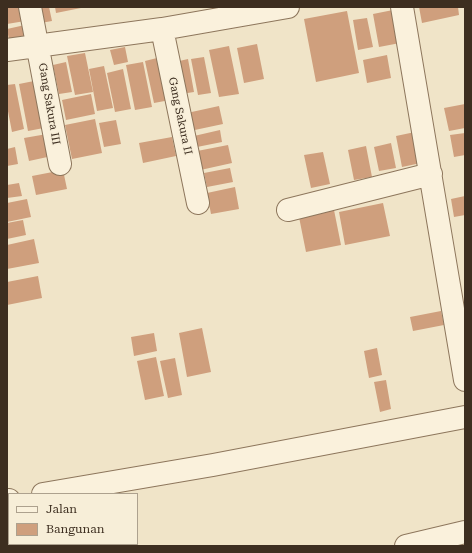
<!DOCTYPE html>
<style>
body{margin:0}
#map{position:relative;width:472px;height:553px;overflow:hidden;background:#f0e4c8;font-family:"Roboto Serif",serif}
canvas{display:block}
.frame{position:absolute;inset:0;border:8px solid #3d2e20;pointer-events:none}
.legend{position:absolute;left:8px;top:493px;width:130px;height:52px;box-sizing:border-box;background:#f7eed8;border:1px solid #ada18e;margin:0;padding:5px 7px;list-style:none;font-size:12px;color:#3d2e20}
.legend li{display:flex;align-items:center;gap:8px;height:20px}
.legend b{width:20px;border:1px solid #ada18e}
</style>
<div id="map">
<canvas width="472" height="553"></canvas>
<div class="frame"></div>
<ul class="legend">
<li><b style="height:5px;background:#faf1dc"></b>Jalan</li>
<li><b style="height:11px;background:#cf9f7d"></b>Bangunan</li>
</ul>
</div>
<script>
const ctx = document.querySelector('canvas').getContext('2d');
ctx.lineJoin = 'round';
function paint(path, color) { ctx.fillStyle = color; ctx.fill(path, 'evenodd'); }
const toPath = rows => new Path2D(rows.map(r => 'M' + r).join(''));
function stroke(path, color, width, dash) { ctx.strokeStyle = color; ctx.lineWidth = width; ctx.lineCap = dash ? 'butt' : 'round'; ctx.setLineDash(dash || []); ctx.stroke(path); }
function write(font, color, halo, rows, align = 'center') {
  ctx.font = font + ' "Roboto Serif",serif'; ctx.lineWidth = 3; ctx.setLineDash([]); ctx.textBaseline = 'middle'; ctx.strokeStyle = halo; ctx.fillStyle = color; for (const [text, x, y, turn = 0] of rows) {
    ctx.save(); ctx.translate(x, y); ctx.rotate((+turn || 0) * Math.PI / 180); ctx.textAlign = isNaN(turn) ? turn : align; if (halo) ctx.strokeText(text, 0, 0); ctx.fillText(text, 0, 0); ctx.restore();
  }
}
paint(toPath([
 [7,7,22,7,25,21,7,24],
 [31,7,49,7,52,21,35,24],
 [55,7,81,7,81,8,56,13],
 [419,7,458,7,459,15,422,23],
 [393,10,400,43,379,47,373,14],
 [347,11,359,73,316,82,304,19],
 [367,18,373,47,358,50,353,20],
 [25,25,28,41,10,45,7,29],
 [257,44,264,79,244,83,237,48],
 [229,46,239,94,219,97,209,50],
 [125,47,128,62,114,65,110,50],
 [85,53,93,92,75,95,67,56],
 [387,55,391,78,367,83,363,60],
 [161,57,170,100,154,103,145,61],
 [204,57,211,93,198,95,191,59],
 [188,59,194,92,181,94,175,62],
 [66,62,72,92,59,94,53,65],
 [143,62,152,107,135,110,126,65],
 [104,66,113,108,97,111,89,69],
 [123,69,131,109,115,112,107,73],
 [39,80,49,127,28,131,19,84],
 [15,84,24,129,12,132,7,106,7,85],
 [91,94,95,114,66,120,62,100],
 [465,104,465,128,449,131,444,108],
 [219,106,223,124,190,131,187,113],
 [95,119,102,153,72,159,65,125],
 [116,120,121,144,104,147,99,123],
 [220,130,222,142,197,147,194,136],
 [415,132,421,163,402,167,396,136],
 [465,133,465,155,454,157,450,135],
 [47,134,52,156,29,161,24,138],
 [172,137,176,156,143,163,139,143],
 [391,143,396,168,379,171,374,147],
 [228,145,232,163,196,171,192,152],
 [366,146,372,177,354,180,348,150],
 [15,147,18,164,7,166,7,149],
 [323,152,330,184,311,188,304,155],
 [230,168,233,182,207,187,204,173],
 [63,170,67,189,36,195,32,176],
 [19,183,22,196,7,198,7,185],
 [235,187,239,209,211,214,207,193],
 [465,196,465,215,454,217,451,199],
 [27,199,31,217,7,222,7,203],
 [383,203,390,236,345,245,339,212],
 [334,210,341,245,306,252,299,217],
 [23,220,26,235,7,239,7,223],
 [34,239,39,263,7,269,7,245],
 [38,276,42,298,7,305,7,282],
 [441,311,444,325,413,331,410,317],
 [202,328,211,372,187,377,179,333],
 [154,333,157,351,134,356,131,337],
 [377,348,382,375,369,378,364,351],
 [156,357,164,396,145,400,137,361],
 [175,358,182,395,168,398,160,361],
 [386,380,391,409,380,412,374,382]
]), '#cf9f7d');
const minor = toPath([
 [30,7,60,164],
 [402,7,465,380],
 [162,29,198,203],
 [7,50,162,29,288,7],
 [288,210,431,174],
 [43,494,213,465,465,417],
 [7,500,9,500],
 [406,546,465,532]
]);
stroke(minor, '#8d765c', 24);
stroke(minor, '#faf1dc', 22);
write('11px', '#3d2e20', '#f7eed8', [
 ["Gang Sakura III",49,104,80],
 ["Gang Sakura II",180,116,78]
]);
</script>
